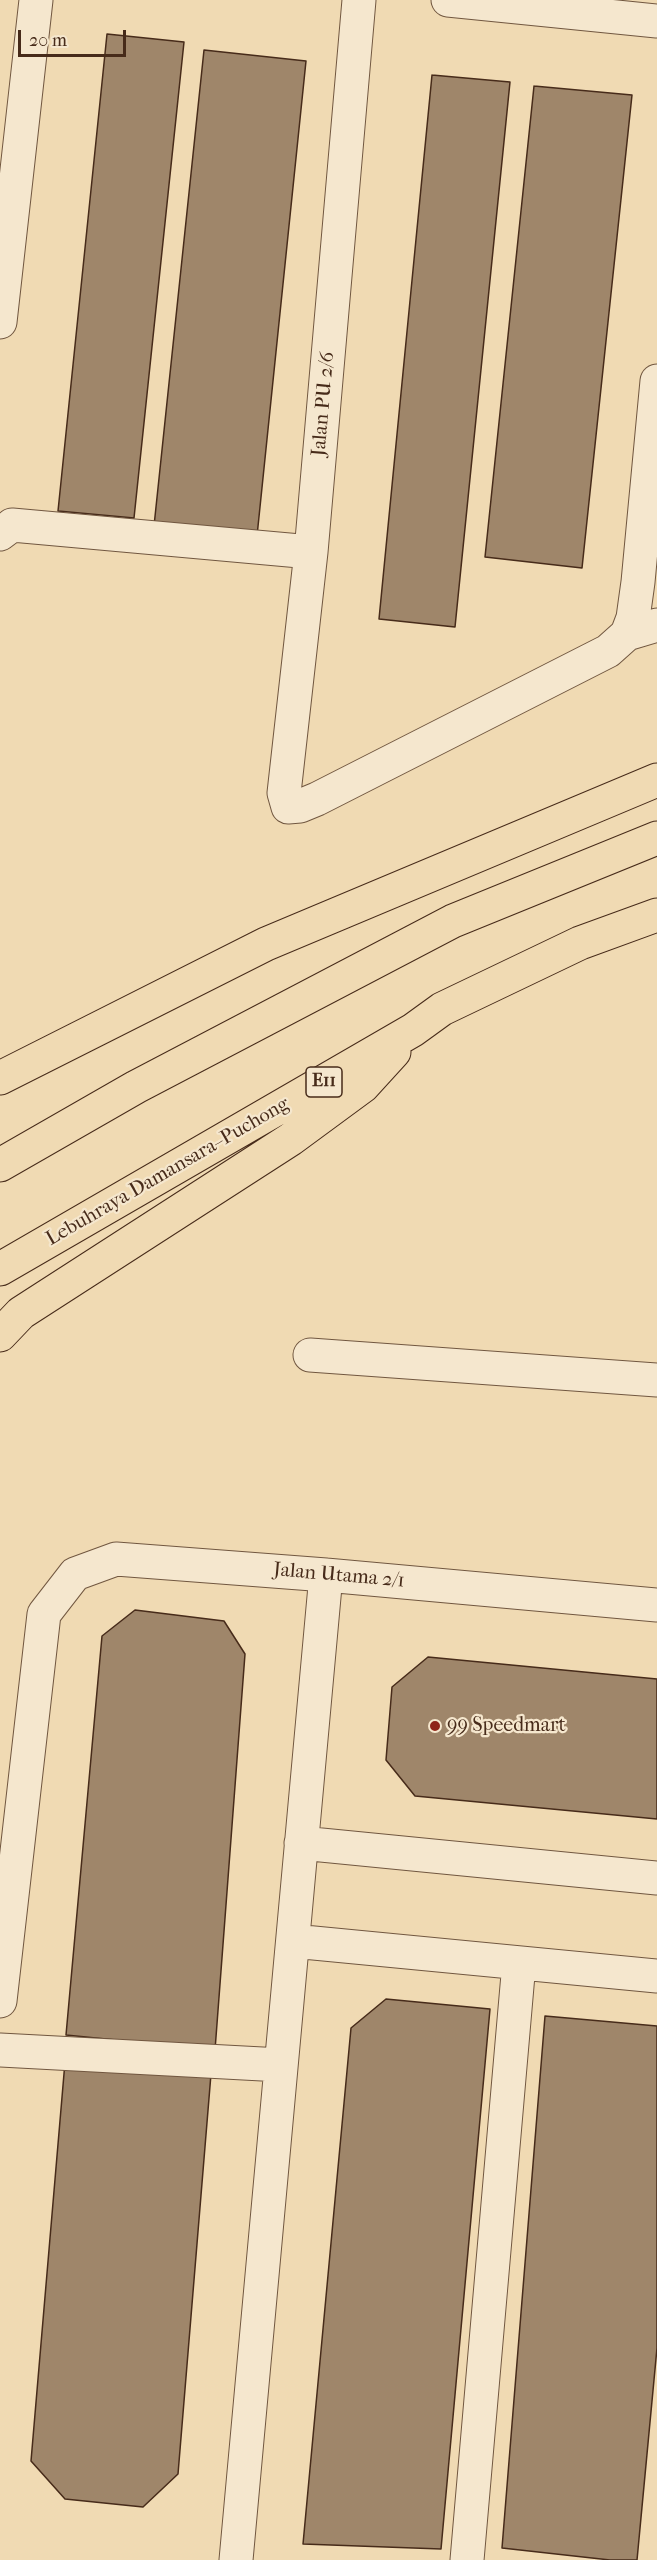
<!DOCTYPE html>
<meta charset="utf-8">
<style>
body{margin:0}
#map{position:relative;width:657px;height:2560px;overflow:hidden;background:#f0dab3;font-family:"IM FELL French Canon",serif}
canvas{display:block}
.scale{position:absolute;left:18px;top:30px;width:108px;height:27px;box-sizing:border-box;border:3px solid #472b1a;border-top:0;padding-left:8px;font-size:18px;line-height:21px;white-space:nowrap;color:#472b1a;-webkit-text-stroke:4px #f5e7ce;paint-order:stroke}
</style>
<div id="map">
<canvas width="657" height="2560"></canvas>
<div class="scale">20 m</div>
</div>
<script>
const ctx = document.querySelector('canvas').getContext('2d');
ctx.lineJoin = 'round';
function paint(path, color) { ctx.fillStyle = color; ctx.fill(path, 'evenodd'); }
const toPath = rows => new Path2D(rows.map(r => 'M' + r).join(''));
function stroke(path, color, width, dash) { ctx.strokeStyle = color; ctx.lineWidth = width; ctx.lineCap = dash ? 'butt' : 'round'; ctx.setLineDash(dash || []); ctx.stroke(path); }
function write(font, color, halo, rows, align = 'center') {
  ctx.font = font + ' "IM FELL French Canon",serif'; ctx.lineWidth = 4.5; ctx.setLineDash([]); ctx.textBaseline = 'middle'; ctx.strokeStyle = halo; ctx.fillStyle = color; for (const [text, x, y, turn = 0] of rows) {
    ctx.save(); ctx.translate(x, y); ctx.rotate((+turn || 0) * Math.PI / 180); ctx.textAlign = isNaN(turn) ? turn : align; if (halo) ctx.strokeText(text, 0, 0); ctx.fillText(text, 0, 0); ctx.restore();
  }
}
const building = toPath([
 [107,34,184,42,134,518,58,511,107,34],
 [204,50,306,61,257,536,154,526,204,50],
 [432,75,510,82,455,627,379,619,432,75],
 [534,86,632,95,582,568,485,557,534,86],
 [135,1610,224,1621,245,1654,215,2050,66,2035,102,1636,135,1610],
 [428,1657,657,1679,657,1819,415,1796,386,1760,392,1687,428,1657],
 [386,1999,490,2009,441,2549,303,2544,351,2028,386,1999],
 [545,2016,657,2026,657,2348,637,2560,610,2560,502,2548,545,2016],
 [65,2062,211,2074,178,2474,143,2507,65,2499,31,2461,65,2062]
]);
paint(building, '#9f866a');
stroke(building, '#472b1a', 1.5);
const minor = toPath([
 [359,0,311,552,284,793,288,807,300,806,317,799,608,651,627,634,657,625],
 [448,0,657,21],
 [0,322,36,0],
 [0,534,12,525,311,552],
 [627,634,633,618,638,582,657,381],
 [310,1355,657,1380],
 [301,1843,657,1878],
 [293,1941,657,1976],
 [0,2001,44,1614,75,1574,116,1559,326,1575,657,1605],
 [0,2050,281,2065],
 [236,2560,326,1575],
 [467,2560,519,1963]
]);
const highway = toPath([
 [0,1078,266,944,657,780],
 [0,1165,136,1087,453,921,657,838],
 [0,1269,413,1030,442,1009,580,943,657,915],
 [0,1335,21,1313,291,1139,363,1086,394,1052]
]);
stroke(minor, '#715740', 35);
stroke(highway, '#472b1a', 35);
stroke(minor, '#f5e7ce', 33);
stroke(highway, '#f0dab3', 33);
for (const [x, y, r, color] of [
 [435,1726,6,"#8f2418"]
]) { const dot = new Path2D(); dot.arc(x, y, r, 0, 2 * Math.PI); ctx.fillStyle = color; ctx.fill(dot); stroke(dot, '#f5e7ce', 2); }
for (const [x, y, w] of [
 [324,1082,36]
]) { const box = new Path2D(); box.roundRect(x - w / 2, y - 15, w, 30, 4.5); ctx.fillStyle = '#f5e7ce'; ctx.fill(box); stroke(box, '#472b1a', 1.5); }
write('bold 18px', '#472b1a', null, [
 ["E11",324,1082]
]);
write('20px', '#472b1a', '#f5e7ce', [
 ["Jalan PU 2/6",324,404,-85],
 ["Lebuhraya Damansara–Puchong",168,1172,-30],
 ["Jalan Utama 2/1",339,1576,5]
]);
write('20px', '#472b1a', '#f5e7ce', [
 ["99 Speedmart",447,1726]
], 'left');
</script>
